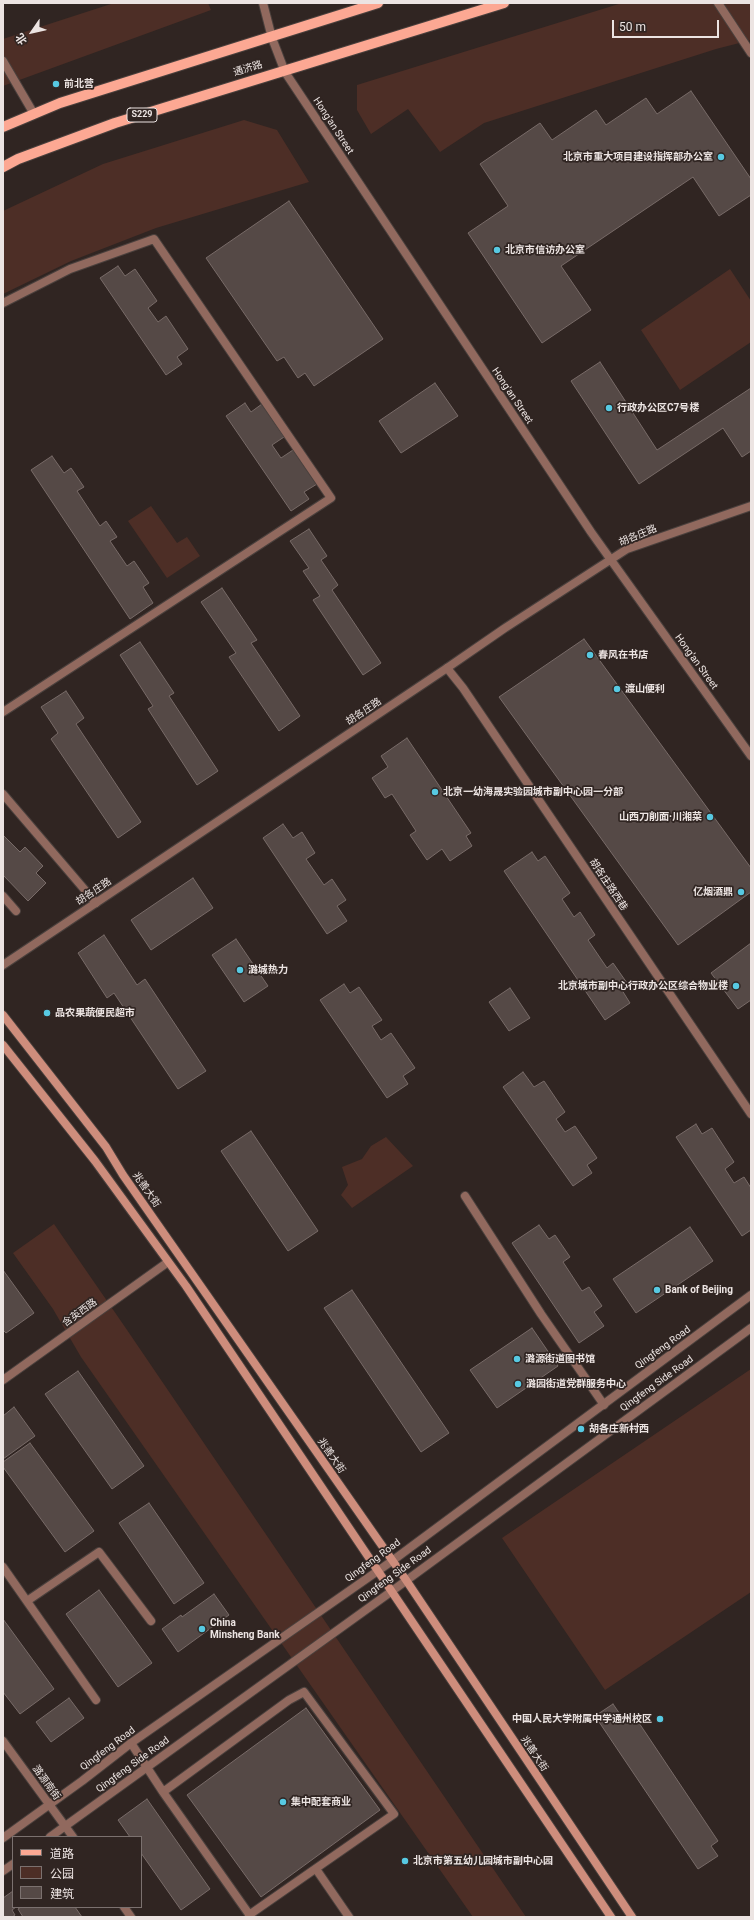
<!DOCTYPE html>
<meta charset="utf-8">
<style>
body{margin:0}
#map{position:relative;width:754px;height:1920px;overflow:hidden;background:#302522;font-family:Roboto,"Noto Sans SC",sans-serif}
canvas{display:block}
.frame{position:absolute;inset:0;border:4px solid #ece4e2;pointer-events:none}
.legend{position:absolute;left:12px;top:1836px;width:130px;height:72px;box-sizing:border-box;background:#302522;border:1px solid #7b716f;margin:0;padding:5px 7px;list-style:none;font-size:12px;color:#ece4e2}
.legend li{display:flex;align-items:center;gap:8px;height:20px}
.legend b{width:20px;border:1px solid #7b716f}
.north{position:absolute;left:12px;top:12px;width:40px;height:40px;-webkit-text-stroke:3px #302522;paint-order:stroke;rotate:236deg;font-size:11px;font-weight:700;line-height:16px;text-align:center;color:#ece4e2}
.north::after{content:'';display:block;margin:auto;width:14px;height:18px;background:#ece4e2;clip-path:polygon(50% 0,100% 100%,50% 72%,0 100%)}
.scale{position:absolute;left:612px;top:20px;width:107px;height:18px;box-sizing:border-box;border:2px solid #ece4e2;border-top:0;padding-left:5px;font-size:12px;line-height:14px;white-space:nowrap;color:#ece4e2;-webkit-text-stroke:3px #302522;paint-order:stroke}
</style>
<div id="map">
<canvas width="754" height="1920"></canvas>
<div class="frame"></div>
<ul class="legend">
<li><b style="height:5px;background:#fca893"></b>道路</li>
<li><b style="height:11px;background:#4d2e26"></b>公园</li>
<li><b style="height:11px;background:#554946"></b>建筑</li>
</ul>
<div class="north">北</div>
<div class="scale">50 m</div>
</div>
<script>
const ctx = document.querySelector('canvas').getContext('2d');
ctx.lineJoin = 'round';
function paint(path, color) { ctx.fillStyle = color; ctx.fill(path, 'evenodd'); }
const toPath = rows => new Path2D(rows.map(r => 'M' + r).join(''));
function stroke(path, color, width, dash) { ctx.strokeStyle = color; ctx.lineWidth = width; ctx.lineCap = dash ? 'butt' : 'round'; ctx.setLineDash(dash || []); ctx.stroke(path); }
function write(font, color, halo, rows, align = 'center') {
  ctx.font = font + ' Roboto,"Noto Sans SC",sans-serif'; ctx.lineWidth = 3.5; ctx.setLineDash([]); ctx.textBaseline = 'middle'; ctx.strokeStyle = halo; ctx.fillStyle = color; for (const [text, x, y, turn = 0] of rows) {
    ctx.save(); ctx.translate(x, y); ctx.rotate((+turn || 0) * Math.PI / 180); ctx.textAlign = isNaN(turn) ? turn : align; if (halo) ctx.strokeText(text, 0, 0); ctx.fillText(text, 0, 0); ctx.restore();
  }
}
paint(toPath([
 [114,3,208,3,211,10,3,86,3,39],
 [622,3,751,3,751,40,716,49,484,123,440,152,408,109,371,134,357,110,357,85],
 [244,120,277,130,309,182,156,228,71,261,3,294,3,211,103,164],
 [730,269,751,301,751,342,680,390,641,330],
 [151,506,177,543,187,537,200,556,167,578,128,521],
 [386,1137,413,1166,352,1208,341,1195,348,1185,342,1167,362,1159,371,1146],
 [54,1224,125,1327,526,1917,473,1917,81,1357,53,1309,13,1253],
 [751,1369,751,1592,605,1690,502,1538]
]), '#4d2e26');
const building = toPath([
 [691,91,751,179,751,195,719,216,693,177,561,266,591,310,542,343,468,233,508,206,480,164,540,123,552,140,596,110,606,125,646,98,657,114,691,91],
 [289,201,383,339,314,386,305,373,298,378,284,357,277,361,206,258,289,201],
 [118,266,125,276,135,269,157,301,148,308,158,322,166,316,188,349,177,357,182,364,166,375,100,278,118,266],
 [600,362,657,450,751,388,751,451,742,457,723,428,639,484,571,381,600,362],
 [435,383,458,416,401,453,379,421,435,383],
 [245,403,251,412,262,404,284,437,272,445,281,458,293,450,317,484,304,492,309,499,291,511,226,416,245,403],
 [52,456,64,473,71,468,84,487,77,491,100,526,106,521,117,537,110,541,127,566,134,561,149,583,143,587,153,603,130,619,31,470,52,456],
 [309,529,327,556,321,560,338,585,332,590,381,663,363,675,313,600,320,596,303,571,309,568,290,541,309,529],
 [222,588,257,640,251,643,300,716,279,731,229,657,236,653,201,602,222,588],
 [584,639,751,868,751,892,678,945,499,697,584,639],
 [140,642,174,693,169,696,218,771,197,785,148,709,153,706,120,655,140,642],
 [66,691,84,718,76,724,141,822,118,838,51,739,58,733,41,707,66,691],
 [407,738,471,833,466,836,472,846,450,861,442,849,427,860,410,835,416,831,392,794,385,798,372,778,388,767,381,756,407,738],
 [283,824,293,838,302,832,315,853,306,859,324,885,332,879,346,900,337,906,347,921,327,934,263,838,283,824],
 [3,835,20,852,25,847,43,866,36,873,46,883,28,901,3,875,3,835],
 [532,852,538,861,545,856,570,893,562,899,574,917,580,912,595,935,588,940,607,968,613,963,627,983,620,987,630,1003,605,1020,504,871,532,852],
 [193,878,213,908,151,950,131,920,193,878],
 [104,935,137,985,145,979,206,1071,178,1089,114,993,107,998,78,953,104,935],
 [236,939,268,986,244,1002,212,955,236,939],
 [751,943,751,1000,738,1009,711,973,751,943],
 [344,984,350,993,359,987,382,1020,372,1026,381,1040,391,1033,415,1068,403,1076,408,1084,387,1098,320,1000,344,984],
 [510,988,530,1018,509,1031,489,1002,510,988],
 [523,1072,534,1087,544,1081,565,1112,556,1119,565,1132,575,1126,597,1158,587,1165,592,1173,573,1186,503,1087,523,1072],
 [696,1124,702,1134,712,1128,734,1162,725,1169,734,1183,744,1177,751,1188,751,1230,742,1236,676,1137,696,1124],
 [251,1131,318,1231,288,1251,221,1151,251,1131],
 [539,1225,549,1239,555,1235,570,1257,563,1262,582,1291,589,1287,602,1306,594,1312,604,1326,579,1343,512,1243,539,1225],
 [690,1227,713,1261,636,1313,613,1279,690,1227],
 [3,1270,34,1313,6,1333,3,1330,3,1270],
 [352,1290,449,1433,421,1452,324,1308,352,1290],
 [532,1328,558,1366,497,1408,470,1370,532,1328],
 [78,1371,144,1466,112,1489,45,1394,78,1371],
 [14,1407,35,1436,3,1459,3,1416,14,1407],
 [30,1443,94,1531,65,1552,3,1467,3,1462,30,1443],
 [149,1503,204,1583,174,1604,119,1523,149,1503],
 [99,1590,152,1663,118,1687,66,1614,99,1590],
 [214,1594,229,1615,178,1652,162,1629,181,1615,182,1617,214,1594],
 [3,1619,54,1689,20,1714,3,1692,3,1619],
 [69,1698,84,1718,51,1742,36,1722,69,1698],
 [613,1704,624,1720,633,1714,718,1841,711,1846,718,1856,698,1869,595,1716,613,1704],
 [306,1708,380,1810,261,1897,187,1795,306,1708],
 [147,1799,210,1889,181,1910,141,1853,141,1837,130,1837,118,1820,147,1799],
 [13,1891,13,1907,16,1907,12,1910,15,1915,12,1917,3,1917,3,1898,13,1891],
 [21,1907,75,1907,82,1917,23,1917,18,1909,21,1907]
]);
paint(building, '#554946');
stroke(building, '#786b68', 1);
const pedestrian = toPath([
 [131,1743,163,1792,251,1917],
 [163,1792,289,1700,304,1692,394,1814,249,1915]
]);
const minor = toPath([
 [3,61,34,114],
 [3,303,70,269,154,239,331,498,3,712],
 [447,668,463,688,751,1114],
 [3,794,96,903],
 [3,896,16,911],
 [465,1196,541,1314,604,1405],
 [3,1567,96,1700],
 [27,1601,99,1552,151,1621],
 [316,1869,349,1917]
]);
const tertiary = toPath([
 [263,3,272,38,285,72,591,532,751,756],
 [718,3,751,53],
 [3,965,447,668,505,628,627,549,751,506],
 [3,1380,168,1262],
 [3,1741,73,1837],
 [50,1837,392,1591,751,1328],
 [3,1838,82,1781,131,1743,392,1561,751,1295],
 [3,1871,13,1864],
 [124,1907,131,1917]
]);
const secondary = toPath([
 [3,1015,106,1147,123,1175,406,1580,632,1917],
 [3,1045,95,1161,186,1286,611,1917]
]);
const primary = toPath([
 [3,127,60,103,378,3],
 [3,167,18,159,115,123,504,3]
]);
stroke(pedestrian, '#4a403d', 10);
stroke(minor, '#4a403d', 10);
stroke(tertiary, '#4a403d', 10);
stroke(secondary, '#4a403d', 10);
stroke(primary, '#4a403d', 12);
stroke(pedestrian, '#91695e', 8);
stroke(minor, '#91695e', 8);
stroke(tertiary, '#91695e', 8);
stroke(secondary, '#ce8d7c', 8);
stroke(primary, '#fca893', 10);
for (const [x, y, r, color] of [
 [56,84,4,"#57c9e2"],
 [721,157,4,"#57c9e2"],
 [497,250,4,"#57c9e2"],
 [609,408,4,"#57c9e2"],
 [590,655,4,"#57c9e2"],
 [617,689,4,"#57c9e2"],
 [435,792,4,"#57c9e2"],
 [710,817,4,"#57c9e2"],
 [741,892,4,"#57c9e2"],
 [240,970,4,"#57c9e2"],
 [736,986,4,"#57c9e2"],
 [47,1013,4,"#57c9e2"],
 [657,1290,4,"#57c9e2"],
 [517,1359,4,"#57c9e2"],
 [518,1384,4,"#57c9e2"],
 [581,1429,4,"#57c9e2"],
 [202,1629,4,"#57c9e2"],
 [660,1719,4,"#57c9e2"],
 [283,1802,4,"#57c9e2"],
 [405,1861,4,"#57c9e2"]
]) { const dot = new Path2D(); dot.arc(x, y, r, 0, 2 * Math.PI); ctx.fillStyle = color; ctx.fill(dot); stroke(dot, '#302522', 1.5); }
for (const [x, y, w] of [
 [142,115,30]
]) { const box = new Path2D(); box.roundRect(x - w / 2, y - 7, w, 14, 3); ctx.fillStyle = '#302522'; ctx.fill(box); stroke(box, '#ece4e2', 1); }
write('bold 9px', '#ece4e2', null, [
 ["S229",142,115]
]);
write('10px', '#ece4e2', '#302522', [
 ["通济路",248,69,-17],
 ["Hong'an Street",333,126,57],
 ["Hong'an Street",512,396,56],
 ["胡各庄路",638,536,-22],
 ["Hong'an Street",696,662,54],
 ["胡各庄路",364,712,-34],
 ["胡各庄路西巷",608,885,56],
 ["胡各庄路",94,892,-34],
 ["兆善大街",146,1190,55],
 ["含英西路",80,1313,-36],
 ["Qingfeng Road",663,1348,-36],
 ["Qingfeng Side Road",657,1384,-36],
 ["兆善大街",331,1456,55],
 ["Qingfeng Road",373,1561,-36],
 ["Qingfeng Side Road",395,1575,-36],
 ["Qingfeng Road",108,1749,-37],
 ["兆善大街",534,1754,56],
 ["Qingfeng Side Road",133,1765,-36],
 ["潞源南街",46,1783,54]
]);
write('bold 10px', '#ece4e2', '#302522', [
 ["前北营",64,84],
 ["北京市重大项目建设指挥部办公室",713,157,"right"],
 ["北京市信访办公室",505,250],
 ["行政办公区C7号楼",617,408],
 ["春风在书店",598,655],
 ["渡山便利",625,689],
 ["北京一幼海晟实验园城市副中心园一分部",443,792],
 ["山西刀削面·川湘菜",702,817,"right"],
 ["亿烟酒鼎",733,892,"right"],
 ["潞城热力",248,970],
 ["北京城市副中心行政办公区综合物业楼",728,986,"right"],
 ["品农果蔬便民超市",55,1013],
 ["Bank of Beijing",665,1290],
 ["潞源街道图书馆",525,1359],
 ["潞园街道党群服务中心",526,1384],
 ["胡各庄新村西",589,1429],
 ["China",210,1623],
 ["Minsheng Bank",210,1635],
 ["中国人民大学附属中学通州校区",652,1719,"right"],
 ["集中配套商业",291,1802],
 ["北京市第五幼儿园城市副中心园",413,1861]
], 'left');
</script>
